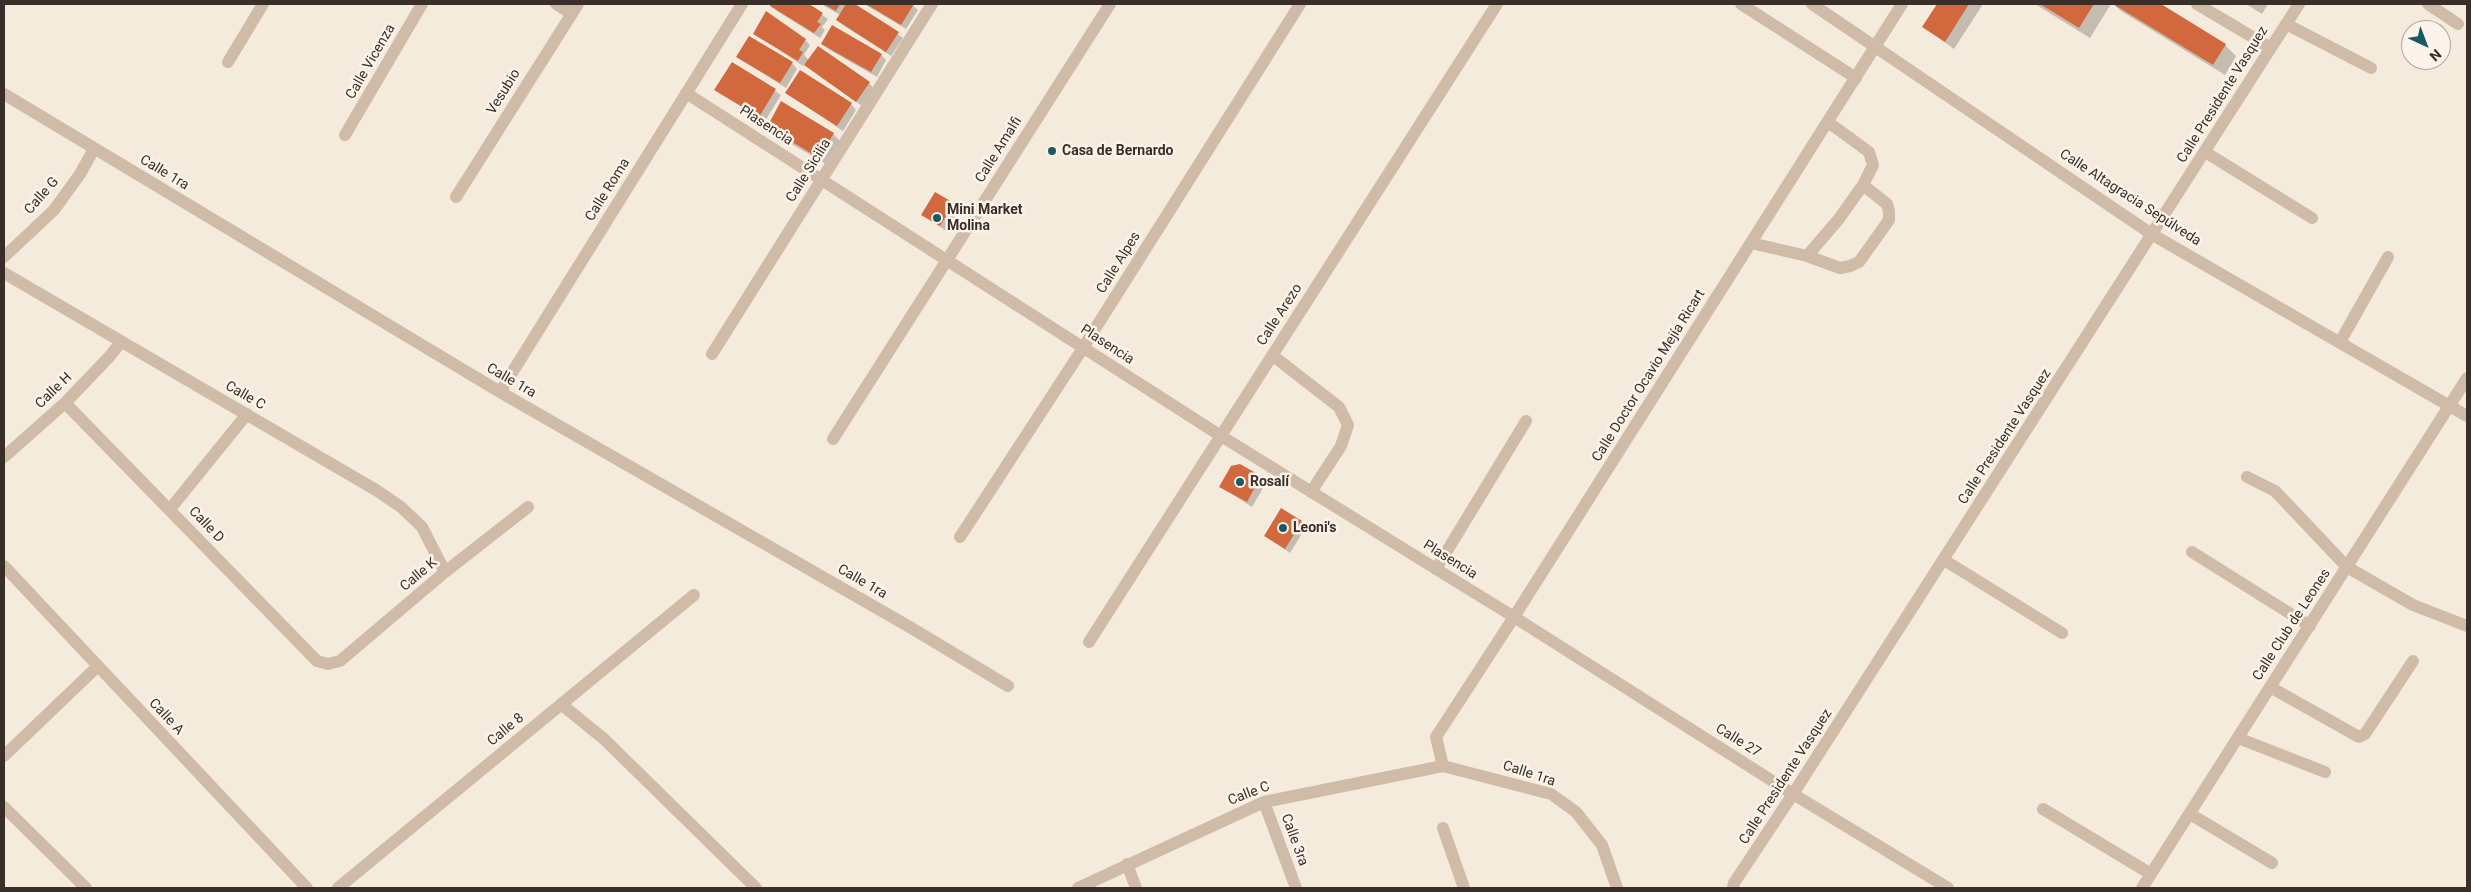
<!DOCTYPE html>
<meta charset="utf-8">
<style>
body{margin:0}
#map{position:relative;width:2471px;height:892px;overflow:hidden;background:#f5ebdd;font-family:Roboto,sans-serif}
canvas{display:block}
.frame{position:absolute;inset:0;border:5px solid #3a2f28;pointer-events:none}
.north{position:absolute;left:2401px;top:20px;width:50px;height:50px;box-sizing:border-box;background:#fcf4ea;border:1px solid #aea59c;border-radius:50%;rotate:137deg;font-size:14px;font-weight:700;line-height:20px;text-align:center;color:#3a2f28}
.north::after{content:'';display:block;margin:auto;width:18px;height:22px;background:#195961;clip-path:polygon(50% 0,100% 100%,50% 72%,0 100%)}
</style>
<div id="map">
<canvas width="2471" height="892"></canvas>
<div class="frame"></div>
<div class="north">N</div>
</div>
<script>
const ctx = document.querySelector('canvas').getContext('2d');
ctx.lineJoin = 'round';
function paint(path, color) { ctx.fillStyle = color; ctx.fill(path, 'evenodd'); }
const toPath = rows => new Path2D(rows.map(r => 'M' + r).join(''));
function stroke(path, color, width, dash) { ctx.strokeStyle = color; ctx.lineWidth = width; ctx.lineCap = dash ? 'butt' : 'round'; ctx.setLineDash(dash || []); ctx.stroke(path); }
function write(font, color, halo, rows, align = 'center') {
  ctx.font = font + ' Roboto,sans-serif'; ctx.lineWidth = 5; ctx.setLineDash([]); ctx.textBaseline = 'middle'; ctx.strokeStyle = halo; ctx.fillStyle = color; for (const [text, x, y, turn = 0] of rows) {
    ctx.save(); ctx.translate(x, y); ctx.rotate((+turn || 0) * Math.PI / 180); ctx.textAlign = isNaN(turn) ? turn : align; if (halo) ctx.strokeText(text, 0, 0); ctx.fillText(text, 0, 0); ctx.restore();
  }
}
paint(toPath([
 [773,4,806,4,828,19,822,27,825,30,820,38,777,11,772,6],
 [821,4,853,4,903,38,891,56,843,25,837,20,840,15],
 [864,4,911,4,918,10,906,29],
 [1939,4,1983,4,1954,49,1924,27],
 [2035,4,2080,5,2111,4,2090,38],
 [2113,4,2160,4,2225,45,2236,56,2225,75,2121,11],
 [2246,4,2268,4,2262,14],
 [754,33,805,40,810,45,804,55,809,60,869,83,874,89,862,106,804,64,803,66],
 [823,43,881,55,886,60,877,77,828,49],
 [737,57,792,63,797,69,786,88],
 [732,63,781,95,765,121,716,90],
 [786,93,851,104,856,110,843,131],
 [782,103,833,134,842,143,828,165,776,135,768,126],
 [935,193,959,210,946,231,922,214],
 [1240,465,1266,483,1252,507,1221,487],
 [1301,522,1306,527,1290,553,1266,536]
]), '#0003');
paint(toPath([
 [771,4,809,4,823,13,817,22,821,24,814,33,770,6],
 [823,4,840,4,836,11],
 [846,4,855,4,899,32,886,52,836,20],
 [866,4,914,4,901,25],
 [1937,4,1969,4,1945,42,1922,27],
 [2040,4,2094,4,2079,28],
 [2113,4,2161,4,2226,44,2213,65],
 [766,11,806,39,799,50,803,52,798,61,753,34],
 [832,25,882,54,871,72,821,44],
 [749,36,793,62,780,83,736,57],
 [818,46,870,82,856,102,804,65],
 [732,62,776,89,759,117,714,90],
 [800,70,852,103,837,126,785,93],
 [781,101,834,133,819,158,767,127],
 [935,192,954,203,940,226,921,215],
 [1240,464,1261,476,1247,502,1219,487,1231,466],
 [1281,508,1302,521,1285,549,1264,536]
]), '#d2683e');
stroke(toPath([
 [556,4,572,14],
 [1741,4,1856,78],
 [1812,4,2153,235,2467,416],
 [2197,4,2271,48],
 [2428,4,2458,24],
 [2286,24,2371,68],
 [228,62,263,4],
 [686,93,1221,436,1514,617,1793,794,1948,888],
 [4,94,500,392,908,626,1008,686],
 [345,135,422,4],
 [2205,152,2312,218],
 [456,197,578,4],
 [1751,243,1807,256,1838,220,1863,185,1873,165,1869,152,1828,122],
 [1807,256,1840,268,1850,266,1859,262,1889,220,1889,211,1887,204,1863,185],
 [4,257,54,210,80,174,94,149],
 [4,273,376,490,401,507,422,527,445,572],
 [2340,342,2388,257],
 [712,354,932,4],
 [1272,355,1339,407,1348,425,1341,446,1311,492],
 [500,392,742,4],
 [65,403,317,661,328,664,340,661,445,572,528,507],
 [833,439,1110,4],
 [4,457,65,403,110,356,121,342],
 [2247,477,2275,491,2347,567,2413,605,2467,626],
 [170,509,247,414],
 [960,537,1083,348,1300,4],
 [2192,552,2310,626],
 [1944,560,2062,633],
 [4,566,307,888],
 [1436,569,1526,421],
 [1089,642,1497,4],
 [2270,687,2359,737,2365,734,2413,661],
 [561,704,604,739,756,888],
 [2238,738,2325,772],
 [4,756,98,666],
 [1443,766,1436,737,1514,617,1902,4],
 [1264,802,1296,888],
 [4,807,86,888],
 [2043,809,2151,874],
 [2190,814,2272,863],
 [1443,828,1464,888],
 [1127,864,1136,888],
 [338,888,694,595],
 [1078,888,1264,802,1443,766,1551,794,1576,812,1602,845,1617,888],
 [1733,888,1734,883,1793,794,2299,4],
 [2142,888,2467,378]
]), '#cfbba7', 12);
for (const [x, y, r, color] of [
 [1052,151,5,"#195961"],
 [937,218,5,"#195961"],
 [1240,482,5,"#195961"],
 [1283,528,5,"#195961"]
]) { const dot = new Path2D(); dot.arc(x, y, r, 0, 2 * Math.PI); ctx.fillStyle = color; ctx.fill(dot); stroke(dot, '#fcf4ea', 2); }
write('14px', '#3a2f28', '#fcf4ea', [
 ["Calle Vicenza",371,62,-60],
 ["Vesubio",504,92,-58],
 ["Calle Presidente Vasquez",2223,95,-58],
 ["Plasencia",766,126,33],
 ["Calle Amalfi",999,150,-58],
 ["Calle Sicilia",809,171,-58],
 ["Calle 1ra",164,173,31],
 ["Calle Roma",608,190,-58],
 ["Calle G",42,196,-49],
 ["Calle Altagracia Sepúlveda",2130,198,33],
 ["Calle Alpes",1119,263,-58],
 ["Calle Arezo",1280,315,-57],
 ["Plasencia",1107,345,33],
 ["Calle Doctor Ocavio Mejía Ricart",1649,376,-58],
 ["Calle 1ra",511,381,30],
 ["Calle H",54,391,-44],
 ["Calle C",245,396,30],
 ["Calle Presidente Vasquez",2005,437,-57],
 ["Calle D",206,525,46],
 ["Plasencia",1450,560,32],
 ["Calle K",419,575,-40],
 ["Calle 1ra",862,582,30],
 ["Calle Club de Leones",2292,625,-57],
 ["Calle A",166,717,47],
 ["Calle 8",506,730,-40],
 ["Calle 27",1738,741,32],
 ["Calle 1ra",1529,774,18],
 ["Calle Presidente Vasquez",1786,777,-57],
 ["Calle C",1249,794,-21],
 ["Calle 3ra",1294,840,70]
]);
write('bold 14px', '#3a2f28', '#fcf4ea', [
 ["Casa de Bernardo",1062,151],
 ["Mini Market",947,210],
 ["Molina",947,226],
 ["Rosalí",1250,482],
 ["Leoni's",1293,528]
], 'left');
</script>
